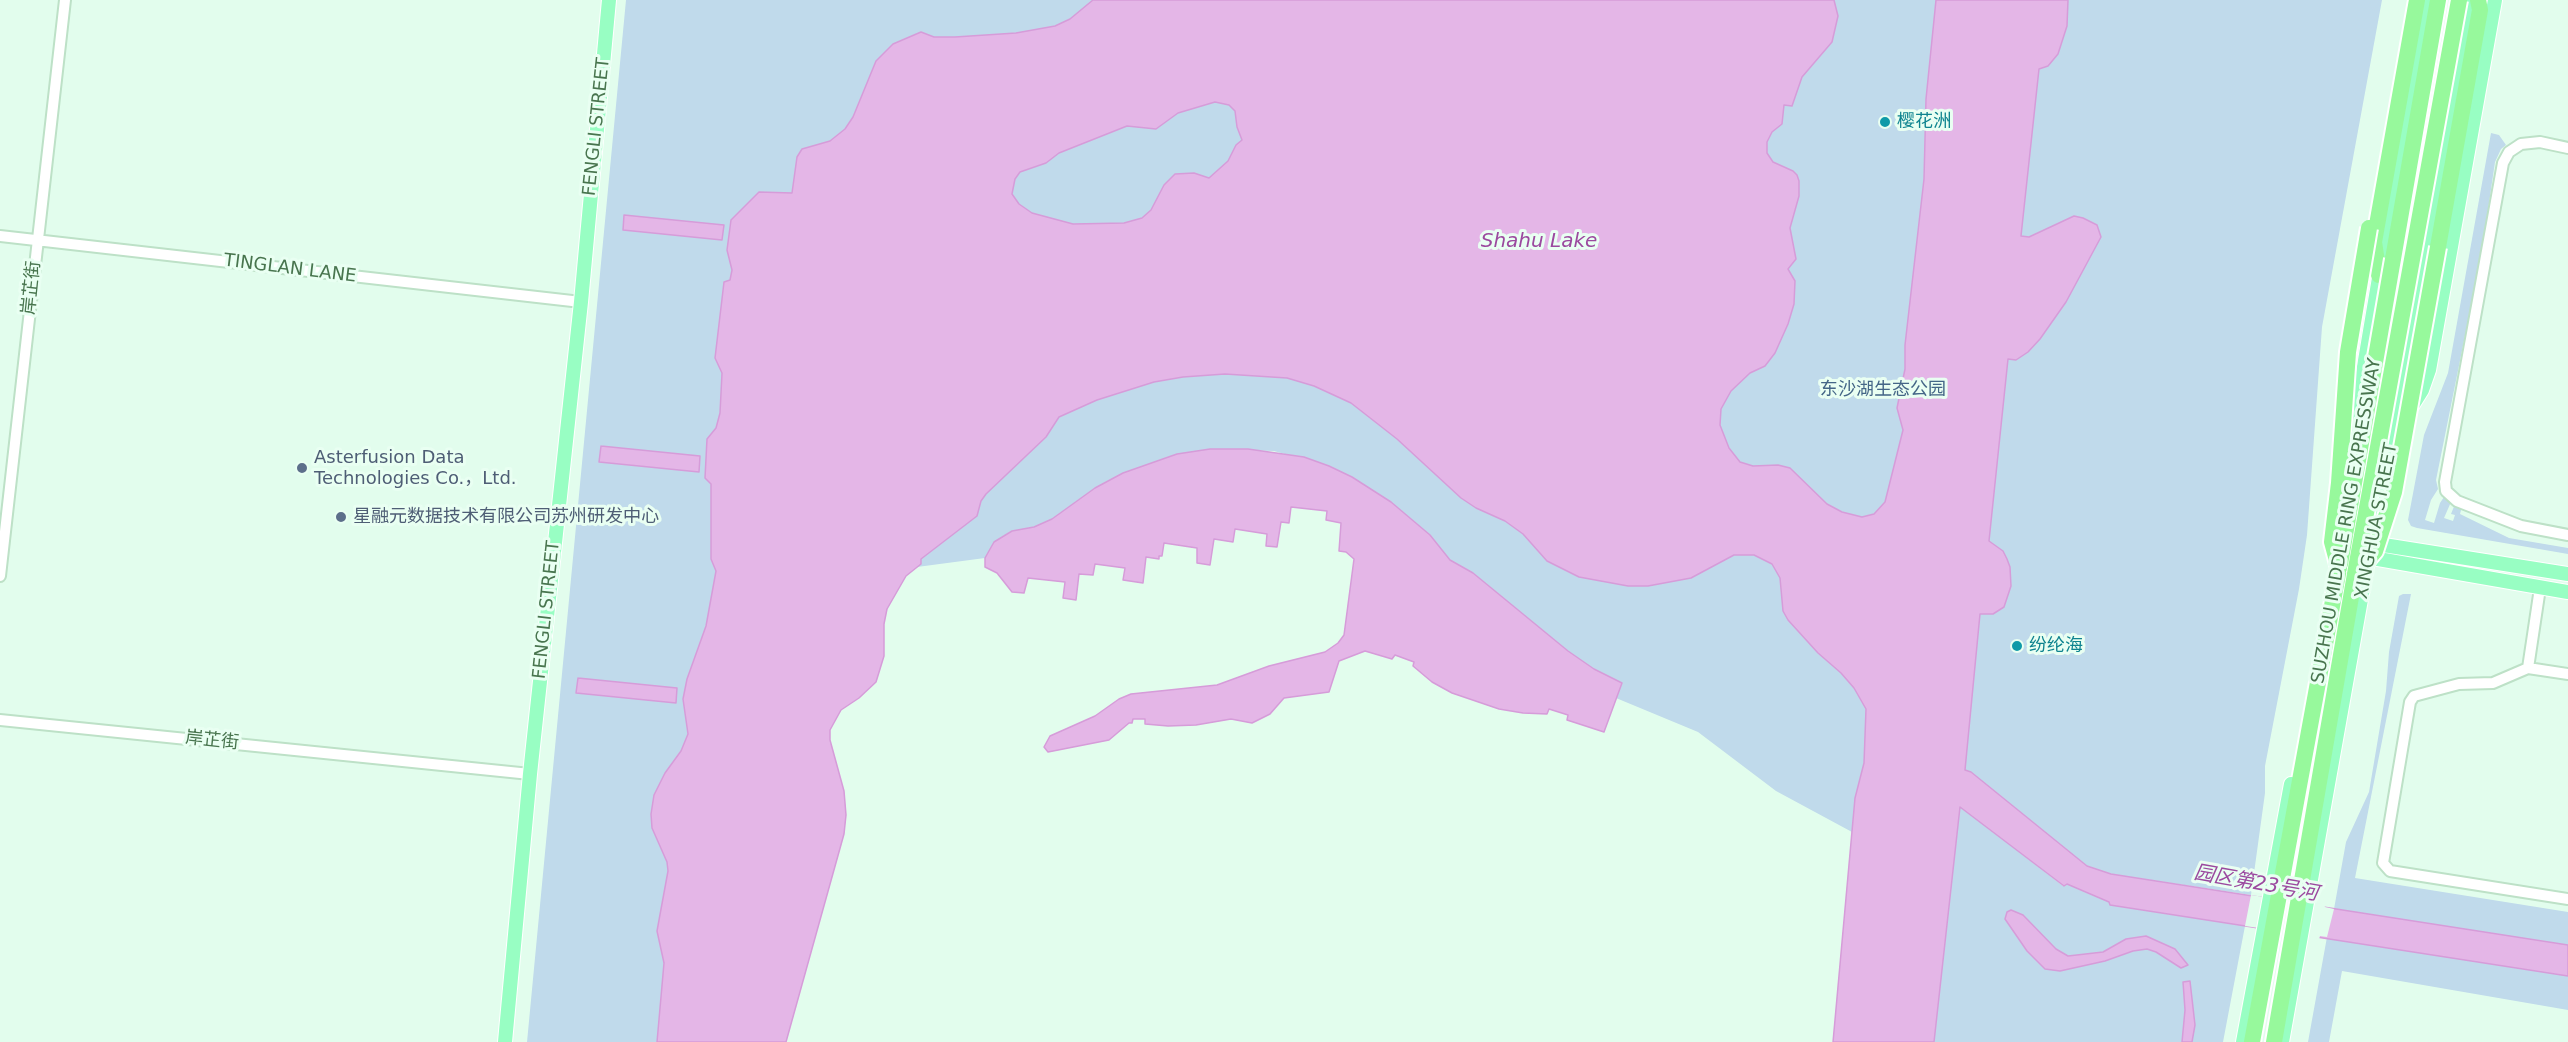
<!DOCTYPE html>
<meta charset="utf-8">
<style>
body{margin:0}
canvas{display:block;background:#e2fded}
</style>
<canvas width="2568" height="1042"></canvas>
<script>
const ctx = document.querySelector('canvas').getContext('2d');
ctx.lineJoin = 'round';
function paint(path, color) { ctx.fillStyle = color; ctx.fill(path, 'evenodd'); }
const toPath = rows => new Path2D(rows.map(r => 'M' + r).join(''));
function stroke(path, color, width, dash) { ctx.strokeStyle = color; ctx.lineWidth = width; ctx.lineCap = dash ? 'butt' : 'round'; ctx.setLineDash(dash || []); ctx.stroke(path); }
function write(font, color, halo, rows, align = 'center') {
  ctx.font = font + ' "DejaVu Sans","Noto Sans SC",sans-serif'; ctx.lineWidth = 6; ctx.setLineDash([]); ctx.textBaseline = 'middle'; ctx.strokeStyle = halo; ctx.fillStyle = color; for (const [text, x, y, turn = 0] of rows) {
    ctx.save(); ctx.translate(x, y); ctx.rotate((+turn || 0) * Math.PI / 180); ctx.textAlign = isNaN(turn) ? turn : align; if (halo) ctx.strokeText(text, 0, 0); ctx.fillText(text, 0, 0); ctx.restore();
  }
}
paint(toPath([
 [626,0,2382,0,2322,327,2307,535,2299,589,2265,766,2265,793,2251,895,2111,874,2087,866,1971,772,1965,770,1852,832,1776,791,1698,732,1616,698,1621,683,1594,669,1568,651,1473,573,1450,560,1430,535,1391,502,1352,477,1329,466,1274,451,1210,449,1177,454,1123,473,1095,488,1052,519,1034,527,1011,531,994,542,985,558,917,567,906,576,664,963,657,1042,527,1042],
 [2491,133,2499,135,2506,145,2501,149,2495,162,2482,251,2436,480,2438,489,2431,500,2425,520,2434,523,2440,503,2444,497,2451,502,2444,518,2453,521,2455,515,2451,514,2455,504,2462,506,2460,514,2509,538,2568,548,2568,554,2417,528,2411,526,2408,520,2424,435,2448,373],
 [2403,594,2411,594,2355,878,2568,912,2568,945,2334,909,2346,842,2369,792,2386,691,2389,652,2399,596],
 [1960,806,2063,886,2067,884,2109,902,2110,905,2245,926,2223,1042,1934,1042],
 [2327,937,2568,976,2568,1010,2342,971,2329,1042,2308,1042]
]), '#c0daeb');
const water = toPath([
 [1093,0,1834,0,1838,16,1832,42,1802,77,1792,106,1784,105,1782,124,1772,132,1767,142,1767,153,1773,162,1793,171,1797,175,1799,181,1799,196,1790,228,1796,259,1788,269,1795,281,1794,304,1788,324,1775,353,1765,366,1750,373,1731,391,1721,409,1720,425,1729,448,1740,462,1753,466,1778,465,1790,468,1827,504,1842,512,1862,517,1874,514,1885,502,1903,430,1897,408,1905,369,1905,345,1924,179,1926,99,1936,0,2068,0,2067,26,2058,54,2048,66,2039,69,2021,236,2029,237,2074,216,2083,218,2097,225,2101,237,2066,302,2040,339,2028,352,2016,360,2008,359,1989,541,2003,551,2007,559,2010,567,2011,586,2004,607,1993,614,1980,614,1965,770,1971,772,2087,866,2111,874,2568,945,2568,976,2110,905,2109,902,2067,884,2064,886,1960,807,1934,1042,1833,1042,1855,798,1864,763,1866,709,1854,688,1841,673,1818,653,1788,620,1783,611,1780,578,1772,564,1754,555,1734,555,1691,578,1648,586,1628,586,1579,577,1547,561,1523,534,1505,521,1476,508,1461,498,1397,439,1351,403,1314,386,1287,378,1225,374,1183,377,1154,382,1097,400,1059,417,1046,437,986,494,981,501,977,516,921,559,921,564,906,576,887,609,884,624,884,656,876,682,859,698,841,710,830,730,830,740,844,791,846,815,844,834,786,1042,657,1042,664,963,657,931,668,871,667,862,652,828,651,814,654,795,665,773,681,751,688,734,683,699,687,679,706,626,716,571,711,559,711,484,705,478,707,439,716,428,720,413,722,373,715,358,724,282,730,280,732,270,727,250,731,220,759,192,792,193,797,157,802,149,830,141,845,129,853,117,876,61,893,44,921,32,934,37,955,37,1016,33,1055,26,1070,19,1093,0],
 [1215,102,1229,105,1235,111,1237,127,1242,140,1236,145,1228,161,1209,178,1194,173,1175,174,1164,185,1151,210,1142,218,1124,223,1073,224,1032,213,1019,204,1012,194,1015,179,1020,172,1046,163,1059,153,1127,126,1156,129,1178,113,1215,102],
 [624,215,724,225,722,240,623,230,624,215],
 [601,446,700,456,699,472,599,462,601,446],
 [1210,449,1248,449,1304,457,1329,466,1352,477,1391,502,1430,535,1450,560,1473,573,1568,651,1594,669,1622,683,1604,732,1567,720,1568,715,1549,709,1547,714,1523,713,1499,709,1452,693,1432,682,1413,666,1414,662,1395,655,1392,659,1365,651,1339,661,1329,692,1284,698,1270,714,1252,723,1231,719,1196,725,1168,726,1145,724,1145,719,1133,719,1132,723,1129,723,1109,740,1048,752,1044,747,1050,736,1095,716,1119,699,1131,694,1217,685,1269,666,1325,652,1338,643,1344,635,1354,559,1346,552,1339,551,1341,523,1326,520,1327,511,1291,507,1289,523,1281,522,1277,547,1266,546,1267,534,1235,529,1233,542,1214,539,1210,565,1197,563,1197,548,1164,543,1162,556,1159,556,1159,559,1146,557,1143,583,1123,580,1125,568,1095,564,1093,575,1079,574,1076,600,1063,598,1065,582,1028,578,1024,593,1012,592,997,573,985,567,985,558,994,542,1012,531,1034,527,1052,519,1095,488,1123,473,1177,454,1210,449],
 [578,678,677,688,676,703,576,693,578,678],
 [2011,910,2023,915,2056,949,2068,956,2103,952,2126,939,2146,936,2175,949,2188,965,2181,968,2156,952,2147,949,2133,951,2105,961,2060,971,2045,969,2027,951,2005,919,2007,912,2011,910],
 [2190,981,2195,1025,2192,1042,2182,1042,2185,1010,2183,982,2190,981]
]);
paint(water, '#e4b6e7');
stroke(water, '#d69cd9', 1.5);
paint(toPath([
 [2251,895,2264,897,2265,895,2324,904,2325,907,2334,909,2327,937,2320,936,2319,939,2263,932,2259,928,2245,926]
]), '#e2fded');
const minor = toPath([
 [2568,148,2540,142,2521,144,2509,152,2503,163,2445,482,2446,491,2457,501,2521,526,2568,535],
 [0,236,581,302],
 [0,576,65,0],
 [2528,668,2540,588],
 [2568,674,2528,668,2493,683,2459,684,2414,696,2410,702,2383,863,2390,871,2568,899],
 [0,720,530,774]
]);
const major = toPath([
 [2412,406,2422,390,2429,370,2495,0],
 [2346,485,2356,414,2426,0],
 [2379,518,2471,0],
 [2337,547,2371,543,2568,574],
 [2361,556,2568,592],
 [505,1042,530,774,581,302,609,0],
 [2243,1042,2291,784],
 [2282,1042,2368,560]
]);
const highway = toPath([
 [2438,247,2480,10,2478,0],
 [2393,259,2438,0],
 [2379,275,2374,242,2417,0],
 [2252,1042,2339,568],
 [2274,1042,2355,574]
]);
stroke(minor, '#bde1c7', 14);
stroke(major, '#fff', 16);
stroke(highway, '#fff', 20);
stroke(minor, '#fff', 10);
stroke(major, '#98fec3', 14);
stroke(highway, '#97f99c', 16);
const highwayBridge = toPath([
 [2340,564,2393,259],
 [2339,568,2332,542,2339,483,2348,352,2369,228],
 [2356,573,2375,551,2394,492,2438,247],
 [2355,574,2459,0]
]);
stroke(highwayBridge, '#fff', 20, []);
stroke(highwayBridge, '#97f99c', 16);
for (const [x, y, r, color] of [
 [1885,122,6,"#0f9aa8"],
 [302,468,6,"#5c6f8a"],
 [341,517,6,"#5c6f8a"],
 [2017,646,6,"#0f9aa8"]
]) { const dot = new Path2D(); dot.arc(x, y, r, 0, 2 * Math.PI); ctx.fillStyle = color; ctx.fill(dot); stroke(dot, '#e9fff2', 2); }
write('18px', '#0d838f', '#e9fff2', [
 ["樱花洲",1897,122],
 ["纷纶海",2029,646]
], 'left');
write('18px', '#48754e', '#e9fff2', [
 ["FENGLI STREET",597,127,-84],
 ["TINGLAN LANE",290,269,7],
 ["岸芷街",32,288,-84],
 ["SUZHOU MIDDLE RING EXPRESSWAY",2347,521,-80],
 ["XINGHUA STREET",2377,521,-79],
 ["FENGLI STREET",547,610,-84],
 ["岸芷街",212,741,6]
]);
write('18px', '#446687', '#e9fff2', [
 ["东沙湖生态公园",1883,390]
]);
write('18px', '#4e5e75', '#e9fff2', [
 ["Asterfusion Data",314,458],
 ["Technologies Co.，Ltd.",314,479],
 ["星融元数据技术有限公司苏州研发中心",353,517]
], 'left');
write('italic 20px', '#9b499f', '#e9fff2', [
 ["Shahu Lake",1539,242],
 ["园区第23号河",2256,884,10]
]);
</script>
